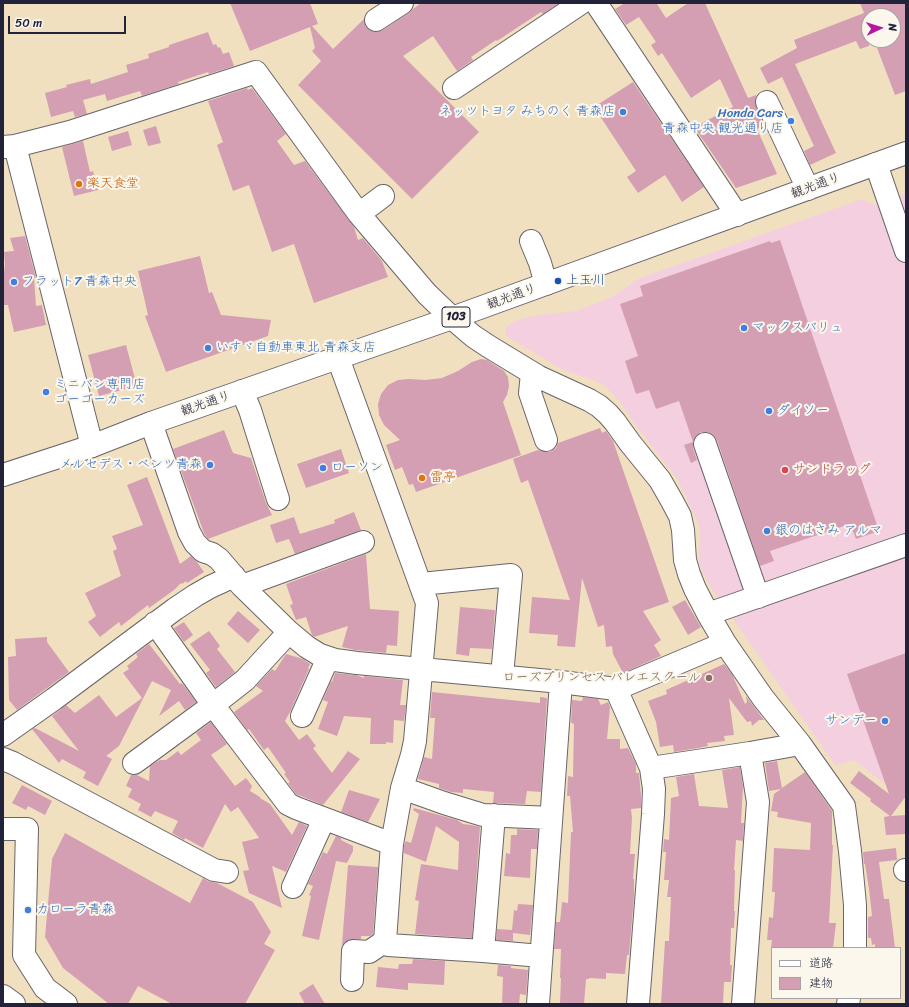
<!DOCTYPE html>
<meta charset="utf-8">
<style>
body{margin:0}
#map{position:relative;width:909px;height:1007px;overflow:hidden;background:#f1e0c0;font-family:Sriracha,"Klee One",sans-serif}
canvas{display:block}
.frame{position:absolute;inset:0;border:4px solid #22223b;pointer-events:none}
.legend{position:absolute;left:771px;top:947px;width:130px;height:52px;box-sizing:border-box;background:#fbf7ec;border:1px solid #a4a2a5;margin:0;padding:5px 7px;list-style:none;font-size:12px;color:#22223b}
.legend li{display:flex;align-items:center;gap:8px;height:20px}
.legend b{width:20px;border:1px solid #a4a2a5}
.north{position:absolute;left:861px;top:8px;width:40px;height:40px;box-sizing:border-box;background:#fbf7ec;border:1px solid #a4a2a5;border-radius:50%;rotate:86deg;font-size:11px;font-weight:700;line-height:16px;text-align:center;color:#22223b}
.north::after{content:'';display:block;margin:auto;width:14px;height:18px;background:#b5179e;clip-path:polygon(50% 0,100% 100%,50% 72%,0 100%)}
.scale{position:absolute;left:8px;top:16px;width:118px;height:18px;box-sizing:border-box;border:2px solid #22223b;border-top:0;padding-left:5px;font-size:12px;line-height:14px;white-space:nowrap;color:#22223b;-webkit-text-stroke:3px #fbf7ec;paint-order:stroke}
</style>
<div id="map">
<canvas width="909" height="1007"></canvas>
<div class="frame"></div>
<ul class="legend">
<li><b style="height:5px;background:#fff"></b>道路</li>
<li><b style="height:11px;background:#d49fb3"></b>建物</li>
</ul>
<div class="north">N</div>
<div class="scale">50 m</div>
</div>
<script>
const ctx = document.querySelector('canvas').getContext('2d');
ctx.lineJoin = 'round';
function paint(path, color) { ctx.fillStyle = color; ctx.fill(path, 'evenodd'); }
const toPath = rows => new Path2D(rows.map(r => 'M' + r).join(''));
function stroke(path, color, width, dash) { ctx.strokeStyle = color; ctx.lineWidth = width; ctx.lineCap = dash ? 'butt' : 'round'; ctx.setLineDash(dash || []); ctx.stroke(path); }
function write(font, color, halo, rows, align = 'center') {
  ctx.font = font + ' Sriracha,"Klee One",sans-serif'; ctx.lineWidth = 4; ctx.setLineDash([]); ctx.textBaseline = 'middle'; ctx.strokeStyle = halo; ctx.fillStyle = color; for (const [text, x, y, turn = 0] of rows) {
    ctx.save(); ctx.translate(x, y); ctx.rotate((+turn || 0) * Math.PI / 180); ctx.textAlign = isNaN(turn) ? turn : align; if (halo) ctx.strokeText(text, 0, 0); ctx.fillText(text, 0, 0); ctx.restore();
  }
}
paint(toPath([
 [906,193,906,800,854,760,835,765,733,619,713,591,701,569,699,560,700,533,698,523,678,480,633,422,620,402,605,386,596,381,563,370,506,336,506,328,510,324,521,319,533,316,576,311,605,300,615,295,636,280,649,275,862,199,878,206]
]), '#f3cfdf');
paint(toPath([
 [230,3,310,3,318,24,312,26,333,49,364,19,364,21,366,27,371,31,377,32,383,30,409,13,413,9,421,3,559,3,543,14,541,12,497,41,496,40,471,57,473,60,457,71,433,36,403,56,479,132,412,199,298,85,321,61,312,51,315,48,310,27,250,51],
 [625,3,659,3,657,4,666,18,688,3,705,3,748,98,756,95,756,96,755,101,756,107,764,125,757,129,777,174,736,188,694,127,733,107,720,79,691,98,662,53,658,56,651,45,656,42,639,17,626,25,615,9],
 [860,3,906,3,906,91,895,95,874,40,893,40,893,16,869,16,869,46,860,49,856,41,795,64,836,153,810,165,804,151,814,146,782,77,768,84,760,68,797,48,794,40,864,13],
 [208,32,213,45,216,44,218,48,220,47,223,54,229,52,234,66,209,74,208,72,178,82,179,84,142,96,140,91,107,101,105,94,83,100,87,114,75,117,73,111,51,117,45,93,67,87,66,85,90,79,91,84,128,72,126,65,149,58,148,54,169,47,169,45],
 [633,82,704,187,682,202,665,175,638,193,627,177,636,171,594,107],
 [247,88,248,90,252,88,286,134,277,141,294,165,305,161,354,227,358,240,363,238,382,261,388,277,314,303,294,244,272,252,249,185,233,191,217,145,223,142,208,101],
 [156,126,161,143,148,146,143,130],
 [128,131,132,145,112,151,108,137],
 [83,141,90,172,93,171,98,190,74,196,62,147],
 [25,236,36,278,34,278,36,306,42,305,46,325,14,332,8,305,3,305,3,283,5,264,4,252,14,251,10,238],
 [780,240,879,531,856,539,850,524,770,551,774,561,760,566,717,440,713,435,708,432,701,432,696,436,693,442,679,401,656,409,649,390,636,394,625,361,638,356,620,304,643,296,640,286,770,241,771,243],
 [200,256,209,293,212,292,221,315,271,320,268,336,166,372,145,316,148,315,138,271],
 [126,345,137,386,99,396,88,355],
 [481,359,487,360,504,371,508,377,509,386,507,395,503,402,521,455,416,492,413,484,409,485,402,467,395,470,386,445,400,440,384,425,379,415,378,404,381,394,388,385,398,380,409,379,426,380,442,378,458,371,472,362],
 [600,428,602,433,606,431,613,441,669,602,643,611,661,640,654,645,661,656,623,673,613,654,612,646,606,647,604,625,598,627,582,578,575,647,557,646,558,635,529,633,532,597,570,600,528,480,521,483,513,459,538,450,544,452,550,452,556,448,558,443],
 [224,430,233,453,251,458,266,503,272,515,208,539,204,533,173,449],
 [693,442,693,448,697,460,691,463,684,445],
 [341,449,349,473,306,488,297,464],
 [147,477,180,564,191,556,197,562,204,572,187,583,186,581,182,584,181,583,174,590,149,608,148,605,121,626,119,622,100,637,88,622,96,616,85,593,121,576,113,551,117,549,112,536,143,525,127,485],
 [354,512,361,530,295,554,289,539,276,543,270,525,294,517,300,534,335,523,334,520],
 [366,554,370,609,399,611,397,646,387,645,386,653,355,650,342,647,348,626,314,637,312,635,306,617,296,620,290,605,293,604,286,584],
 [685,600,701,627,688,635,672,607],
 [460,607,495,610,492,649,470,648,469,656,456,654],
 [238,611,260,630,248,643,227,624],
 [184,622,193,635,184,642,174,628],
 [209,631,220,646,217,649,235,672,216,687,206,673,210,670,190,644],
 [47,637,47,642,69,672,17,710,9,700,8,657,16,656,15,639],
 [149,644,180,684,182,683,196,702,185,710,179,701,159,716,171,690,152,681,119,746,106,756,112,759,98,786,83,778,86,772,62,759,59,763,32,729,35,728,79,751,52,716,66,705,75,713,99,695,116,717,142,698,123,673,129,669,127,666,138,657,136,654],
 [906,653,906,796,891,816,906,815,906,834,886,835,884,817,890,816,870,801,871,799,850,783,859,771,889,794,847,674],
 [286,654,303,659,310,664,308,668,309,669,290,712,285,721,299,740,307,734,316,746,313,748,332,773,348,751,360,759,323,805,296,794,288,783,290,782,284,774,286,773,268,747,264,750,249,729,247,730,234,712,263,691,256,686,272,669,275,671],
 [724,664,732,674,745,704,747,702,746,696,764,720,759,720,752,726,751,721,747,722,729,698,734,735,724,736,725,741,707,743,708,746,698,748,674,752,673,745,660,747,656,722,648,701,667,694,666,690],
 [335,673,356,675,364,678,364,676,403,680,400,705,406,705,404,721,394,720,393,743,386,742,386,744,370,744,371,718,344,716,337,736,318,729,328,702,323,700,331,681,332,682],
 [432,692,540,703,540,697,547,698,541,792,527,791,525,804,493,803,494,792,463,789,463,793,451,792,439,788,439,784,418,779,424,757,432,759,435,718,430,718],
 [583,697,598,699,601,705,608,702,610,707,607,739,620,739,620,749,628,748,636,764,636,773,639,773,641,796,641,808,631,809,632,818,630,854,635,854,633,879,634,879,634,896,629,955,627,955,625,974,606,973,606,979,589,978,589,979,586,979,584,1004,560,1004,561,978,560,978,561,949,554,949,556,922,560,922,562,902,568,903,571,832,573,832,570,796,567,796,568,776,573,777,574,724,571,723,572,700,582,701],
 [211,722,227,744,211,755,235,786,246,778,252,786,250,791,260,797,260,798,270,804,292,835,299,822,307,826,286,872,272,866,282,908,249,893,243,871,249,870,242,842,259,838,238,807,231,812,225,804,203,848,185,838,184,840,172,833,178,821,155,811,151,817,138,810,141,804,128,797,132,789,126,786,131,775,137,775,149,781,150,766,160,760,166,760,178,751,181,755,201,740,196,733],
 [777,761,782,788,805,772,832,811,832,845,833,845,829,923,836,923,833,948,771,948,772,940,767,940,769,917,773,918,775,892,772,892,774,848,810,850,811,823,777,817,778,812,771,811,774,794,781,789,769,791,765,763],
 [740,767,743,787,741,823,744,823,743,841,736,840,734,870,735,870,734,911,735,911,734,928,731,928,730,965,732,965,731,982,724,982,723,1004,661,1004,665,941,669,941,671,897,667,897,669,880,664,880,666,852,663,852,664,839,669,840,671,798,679,796,676,777,694,774,699,806,728,808,722,770],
 [22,785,52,801,45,815,28,806,26,810,12,803],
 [349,790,380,799,368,822,341,812],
 [414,808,457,820,463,824,471,825,480,827,472,938,415,934,419,901,415,900,421,864,458,870,459,842,436,826,426,862,404,853,404,845,406,841,411,843,419,814,413,810],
 [517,829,538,830,537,849,531,849,530,878,504,876,506,853,510,854,511,835,517,835],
 [65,833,190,903,203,878,208,881,217,883,253,902,271,932,264,944,275,950,245,1004,172,1004,138,986,128,1004,109,1004,63,968,45,937,52,859],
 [336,836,341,838,341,840,353,846,353,851,347,863,336,861,319,940,302,936,311,896,309,895,313,886,308,884,323,852,327,854],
 [896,848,897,860,879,862,884,899,889,899,895,948,875,948,875,944,872,945,871,938,868,938,868,917,872,916,869,889,865,864,864,864,863,852],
 [348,865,378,867,373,934,370,936,361,936,361,939,354,939,348,940,342,945],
 [518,904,533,905,530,935,513,933,513,941,496,940,497,929,512,930,514,910,517,911],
 [413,959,445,961,444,985,408,983,408,990,376,987,378,967,398,969,399,964,412,964],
 [498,965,511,966,511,968,528,970,526,995,520,994,519,1004,502,1004,503,977,497,976],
 [313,984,325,1004,305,1004,299,993]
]), '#d49fb3');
const minor = toPath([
 [596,3,737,215],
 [376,20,402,3],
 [454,88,581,3],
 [767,102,808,189],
 [15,146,92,446],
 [3,147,15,146,70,132,256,72,359,214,427,294,452,318,473,336,488,346,539,377,589,400,599,406,608,414,615,422,630,443,660,480,672,501,680,516,683,530,685,560,689,574,695,589,708,614,725,643,763,698,800,744,844,806,850,851,855,905,855,948],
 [876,164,906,251],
 [359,214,383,196],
 [531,241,540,263,546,284],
 [338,358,427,603,415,741,412,755,402,788,392,844,385,941,388,945,483,951,541,956],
 [532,373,530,393,546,440],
 [242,391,250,410,278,499],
 [151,423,189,532,195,543,203,551,212,554,219,559,242,586,289,632,307,647,320,655,335,660,357,663,561,682,616,689,725,643],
 [705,444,758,597],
 [421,584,511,575,502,676],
 [242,586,363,542],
 [708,614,906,545],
 [155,623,213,705,288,804,296,808,392,844],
 [616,689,651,768,654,789,653,814,638,1004],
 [302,716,328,658],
 [3,735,54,699,175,609,196,595,210,587,234,576],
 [3,759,13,763,214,870,227,872],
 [134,763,213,705,245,680,289,632],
 [651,768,750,753,800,744],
 [402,788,444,803,483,815,551,818],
 [3,829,27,829,24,955,45,988,66,1004],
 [905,870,906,870],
 [293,887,324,819],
 [483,951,494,815],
 [352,980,353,951,369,952,385,941],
 [538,1004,561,682],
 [743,1004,758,802,750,753],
 [848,1004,849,998]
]);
const major = toPath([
 [3,996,14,1004]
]);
const highway = toPath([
 [3,475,92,446,151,423,452,318,906,153]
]);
stroke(minor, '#6a646a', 24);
stroke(major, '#6a646a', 24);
stroke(highway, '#6a646a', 24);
stroke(minor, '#fff', 22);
stroke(major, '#fff', 22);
stroke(highway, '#fff', 22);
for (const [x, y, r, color] of [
 [623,112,4,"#3f7fe0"],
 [791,121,4,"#3f7fe0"],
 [79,184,4,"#e8710a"],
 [558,281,4,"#1a4fb4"],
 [14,282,4,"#3f7fe0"],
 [744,328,4,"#3f7fe0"],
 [208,348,4,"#3f7fe0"],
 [46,392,4,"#3f7fe0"],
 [769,411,4,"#3f7fe0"],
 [210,465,4,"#3f7fe0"],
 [323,468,4,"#3f7fe0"],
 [785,470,4,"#e0444e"],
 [422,478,4,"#e8710a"],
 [767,531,4,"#3f7fe0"],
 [709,678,4,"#8d6e63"],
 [885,721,4,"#3f7fe0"],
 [28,910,4,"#3f7fe0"]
]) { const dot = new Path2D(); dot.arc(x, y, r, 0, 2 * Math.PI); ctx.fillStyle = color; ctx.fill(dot); stroke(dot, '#fbf7ec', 1.5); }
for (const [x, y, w] of [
 [456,317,28]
]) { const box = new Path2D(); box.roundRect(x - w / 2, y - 10, w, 20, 3); ctx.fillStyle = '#fbf7ec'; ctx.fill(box); stroke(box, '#22223b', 1); }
write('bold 12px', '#22223b', null, [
 ["103",456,317]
]);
write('13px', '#366cbe', '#fbf7ec', [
 ["ネッツトヨタ みちのく 青森店",615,112,"right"],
 ["Honda Cars",783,114,"right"],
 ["青森中央 観光通り店",783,129,"right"],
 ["フラット7 青森中央",22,282],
 ["マックスバリュ",752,328],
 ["いすゞ自動車東北 青森支店",216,348],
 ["ミニバン専門店",54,385],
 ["ゴーゴーカーズ",54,400],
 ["ダイソー",777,411],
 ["メルセデス・ベンツ青森",202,465,"right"],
 ["ローソン",331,468],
 ["銀のはさみ アルマ",775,531],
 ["サンデー",877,721,"right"],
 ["カローラ青森",36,910]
], 'left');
write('13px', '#c56008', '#fbf7ec', [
 ["楽天食堂",87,184],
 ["雷亭",430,478]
], 'left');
write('13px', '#22223b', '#fbf7ec', [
 ["観光通り",816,186,-20],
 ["観光通り",512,297,-20],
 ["観光通り",206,404,-19]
]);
write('13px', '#164399', '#fbf7ec', [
 ["上玉川",566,281]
], 'left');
write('13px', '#be3a42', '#fbf7ec', [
 ["サンドラッグ",793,470]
], 'left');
write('13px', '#785e54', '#fbf7ec', [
 ["ローズプリンセス バレエスクール",701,678]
], 'right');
</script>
